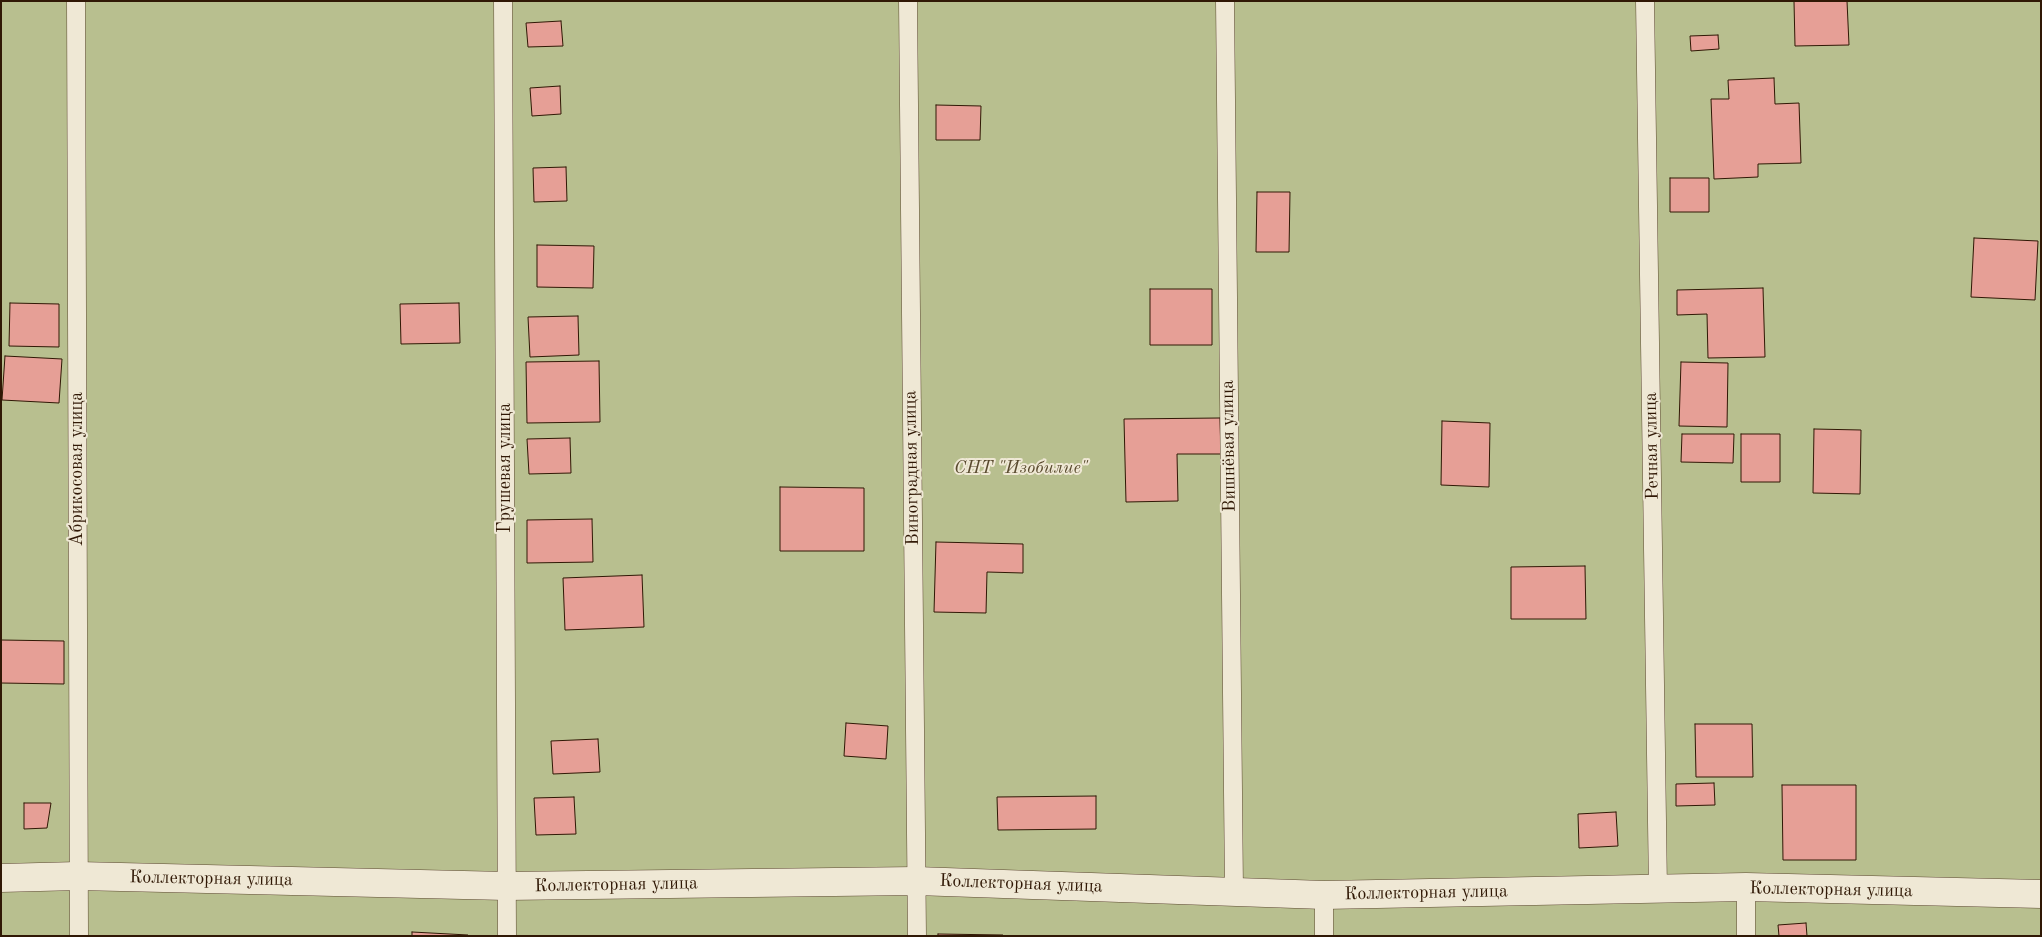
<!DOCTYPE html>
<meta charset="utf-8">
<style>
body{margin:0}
#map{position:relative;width:2042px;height:937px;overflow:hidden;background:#e6dcbe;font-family:"Old Standard TT",serif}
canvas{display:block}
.frame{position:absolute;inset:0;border:2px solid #301805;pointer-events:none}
</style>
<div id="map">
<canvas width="2042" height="937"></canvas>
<div class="frame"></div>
</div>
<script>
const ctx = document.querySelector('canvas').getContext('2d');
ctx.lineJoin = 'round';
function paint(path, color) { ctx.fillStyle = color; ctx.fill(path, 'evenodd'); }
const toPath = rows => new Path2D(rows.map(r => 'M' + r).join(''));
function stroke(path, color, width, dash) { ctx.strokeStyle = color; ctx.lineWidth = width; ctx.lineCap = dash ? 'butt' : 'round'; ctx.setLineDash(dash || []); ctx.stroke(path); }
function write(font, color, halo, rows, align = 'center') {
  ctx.font = font + ' "Old Standard TT",serif'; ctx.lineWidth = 4; ctx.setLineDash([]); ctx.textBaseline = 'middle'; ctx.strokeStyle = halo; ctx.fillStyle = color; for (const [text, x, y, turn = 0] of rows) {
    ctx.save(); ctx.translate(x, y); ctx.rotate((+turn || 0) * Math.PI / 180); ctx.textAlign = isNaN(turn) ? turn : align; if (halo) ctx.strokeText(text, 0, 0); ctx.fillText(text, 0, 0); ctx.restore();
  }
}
paint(toPath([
 [1,1,2041,1,2041,936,1,936]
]), '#b8bf8f');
const building = toPath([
 [1794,1,1847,1,1849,45,1795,46,1794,1],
 [561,21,563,46,528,47,526,23,561,21],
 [1718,35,1719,49,1691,51,1690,36,1718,35],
 [1774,78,1775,104,1799,103,1801,163,1758,164,1758,177,1714,179,1711,99,1729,99,1728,80,1774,78],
 [560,86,561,114,532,116,530,88,560,86],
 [936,105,981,106,980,140,936,140,936,105],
 [566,167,567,201,534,202,533,168,566,167],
 [1670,178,1709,178,1709,212,1670,212,1670,178],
 [1257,192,1290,192,1289,252,1256,252,1257,192],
 [1974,238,2038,241,2035,300,1971,297,1974,238],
 [537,245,594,246,593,288,537,287,537,245],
 [1763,288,1765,357,1708,358,1707,314,1677,315,1677,290,1763,288],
 [1150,289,1212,289,1212,345,1150,345,1150,289],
 [10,303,59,304,59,347,9,346,10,303],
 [459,303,460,343,401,344,400,304,459,303],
 [578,316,579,355,530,357,528,317,578,316],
 [5,356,62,359,59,403,2,400,5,356],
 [599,361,600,422,527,423,526,362,599,361],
 [1681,362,1728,363,1727,427,1679,426,1681,362],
 [1220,418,1221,454,1177,454,1178,501,1126,502,1124,419,1220,418],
 [1442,421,1490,423,1489,487,1441,485,1442,421],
 [1814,429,1861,430,1860,494,1813,493,1814,429],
 [1682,434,1734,434,1733,463,1681,462,1682,434],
 [1741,434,1780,434,1780,482,1741,482,1741,434],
 [570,438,571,473,529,474,527,439,570,438],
 [780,487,864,488,864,551,780,551,780,487],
 [592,519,593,562,527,563,527,520,592,519],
 [936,542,1023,544,1023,573,987,572,986,613,934,612,936,542],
 [1585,566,1586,619,1511,619,1511,567,1585,566],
 [642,575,644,627,565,630,563,578,642,575],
 [1,640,64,641,64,684,1,683,1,640],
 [846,723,888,726,886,759,844,756,846,723],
 [1695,724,1752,724,1753,777,1696,777,1695,724],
 [598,739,600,772,553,774,551,741,598,739],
 [1714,783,1715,805,1676,806,1676,784,1714,783],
 [1782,785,1856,785,1856,860,1783,860,1782,785],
 [1096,796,1096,829,998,830,997,797,1096,796],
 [574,797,576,834,536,835,534,798,574,797],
 [24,803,51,803,47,828,24,829,24,803],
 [1616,812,1618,846,1579,848,1578,814,1616,812],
 [1806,923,1807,936,1779,936,1778,925,1806,923],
 [412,932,468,935,468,936,412,936,412,932],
 [938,934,1003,935,1003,936,938,936,938,934]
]);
paint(building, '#e69f96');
stroke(building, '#301805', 1);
const lane = toPath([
 [76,1,79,936],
 [503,1,507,936],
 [908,1,917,936],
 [1225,1,1234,890],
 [1645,1,1658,890],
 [1746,887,1746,936],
 [1324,895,1324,936]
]);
const street = toPath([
 [1,878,78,876,506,886,916,881,1324,895,1746,887,2041,894]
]);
stroke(lane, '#5e4933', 19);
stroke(street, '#5e4933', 29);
stroke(lane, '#efe8d5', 18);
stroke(street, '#efe8d5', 28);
write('18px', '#301805', '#efe8d5', [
 ["Вишнёвая улица",1229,446,-91],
 ["Речная улица",1652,446,-91],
 ["Грушевая улица",505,468,-90],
 ["Виноградная улица",912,468,-91],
 ["Абрикосовая улица",77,469,-90],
 ["Коллекторная улица",211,879,1],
 ["Коллекторная улица",1021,884,2],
 ["Коллекторная улица",616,885,-1],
 ["Коллекторная улица",1831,890,1],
 ["Коллекторная улица",1426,893,-1]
]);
write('italic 18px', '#594a2e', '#efe8d5', [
 ["СНТ \"Изобилие\"",1021,468]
]);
</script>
